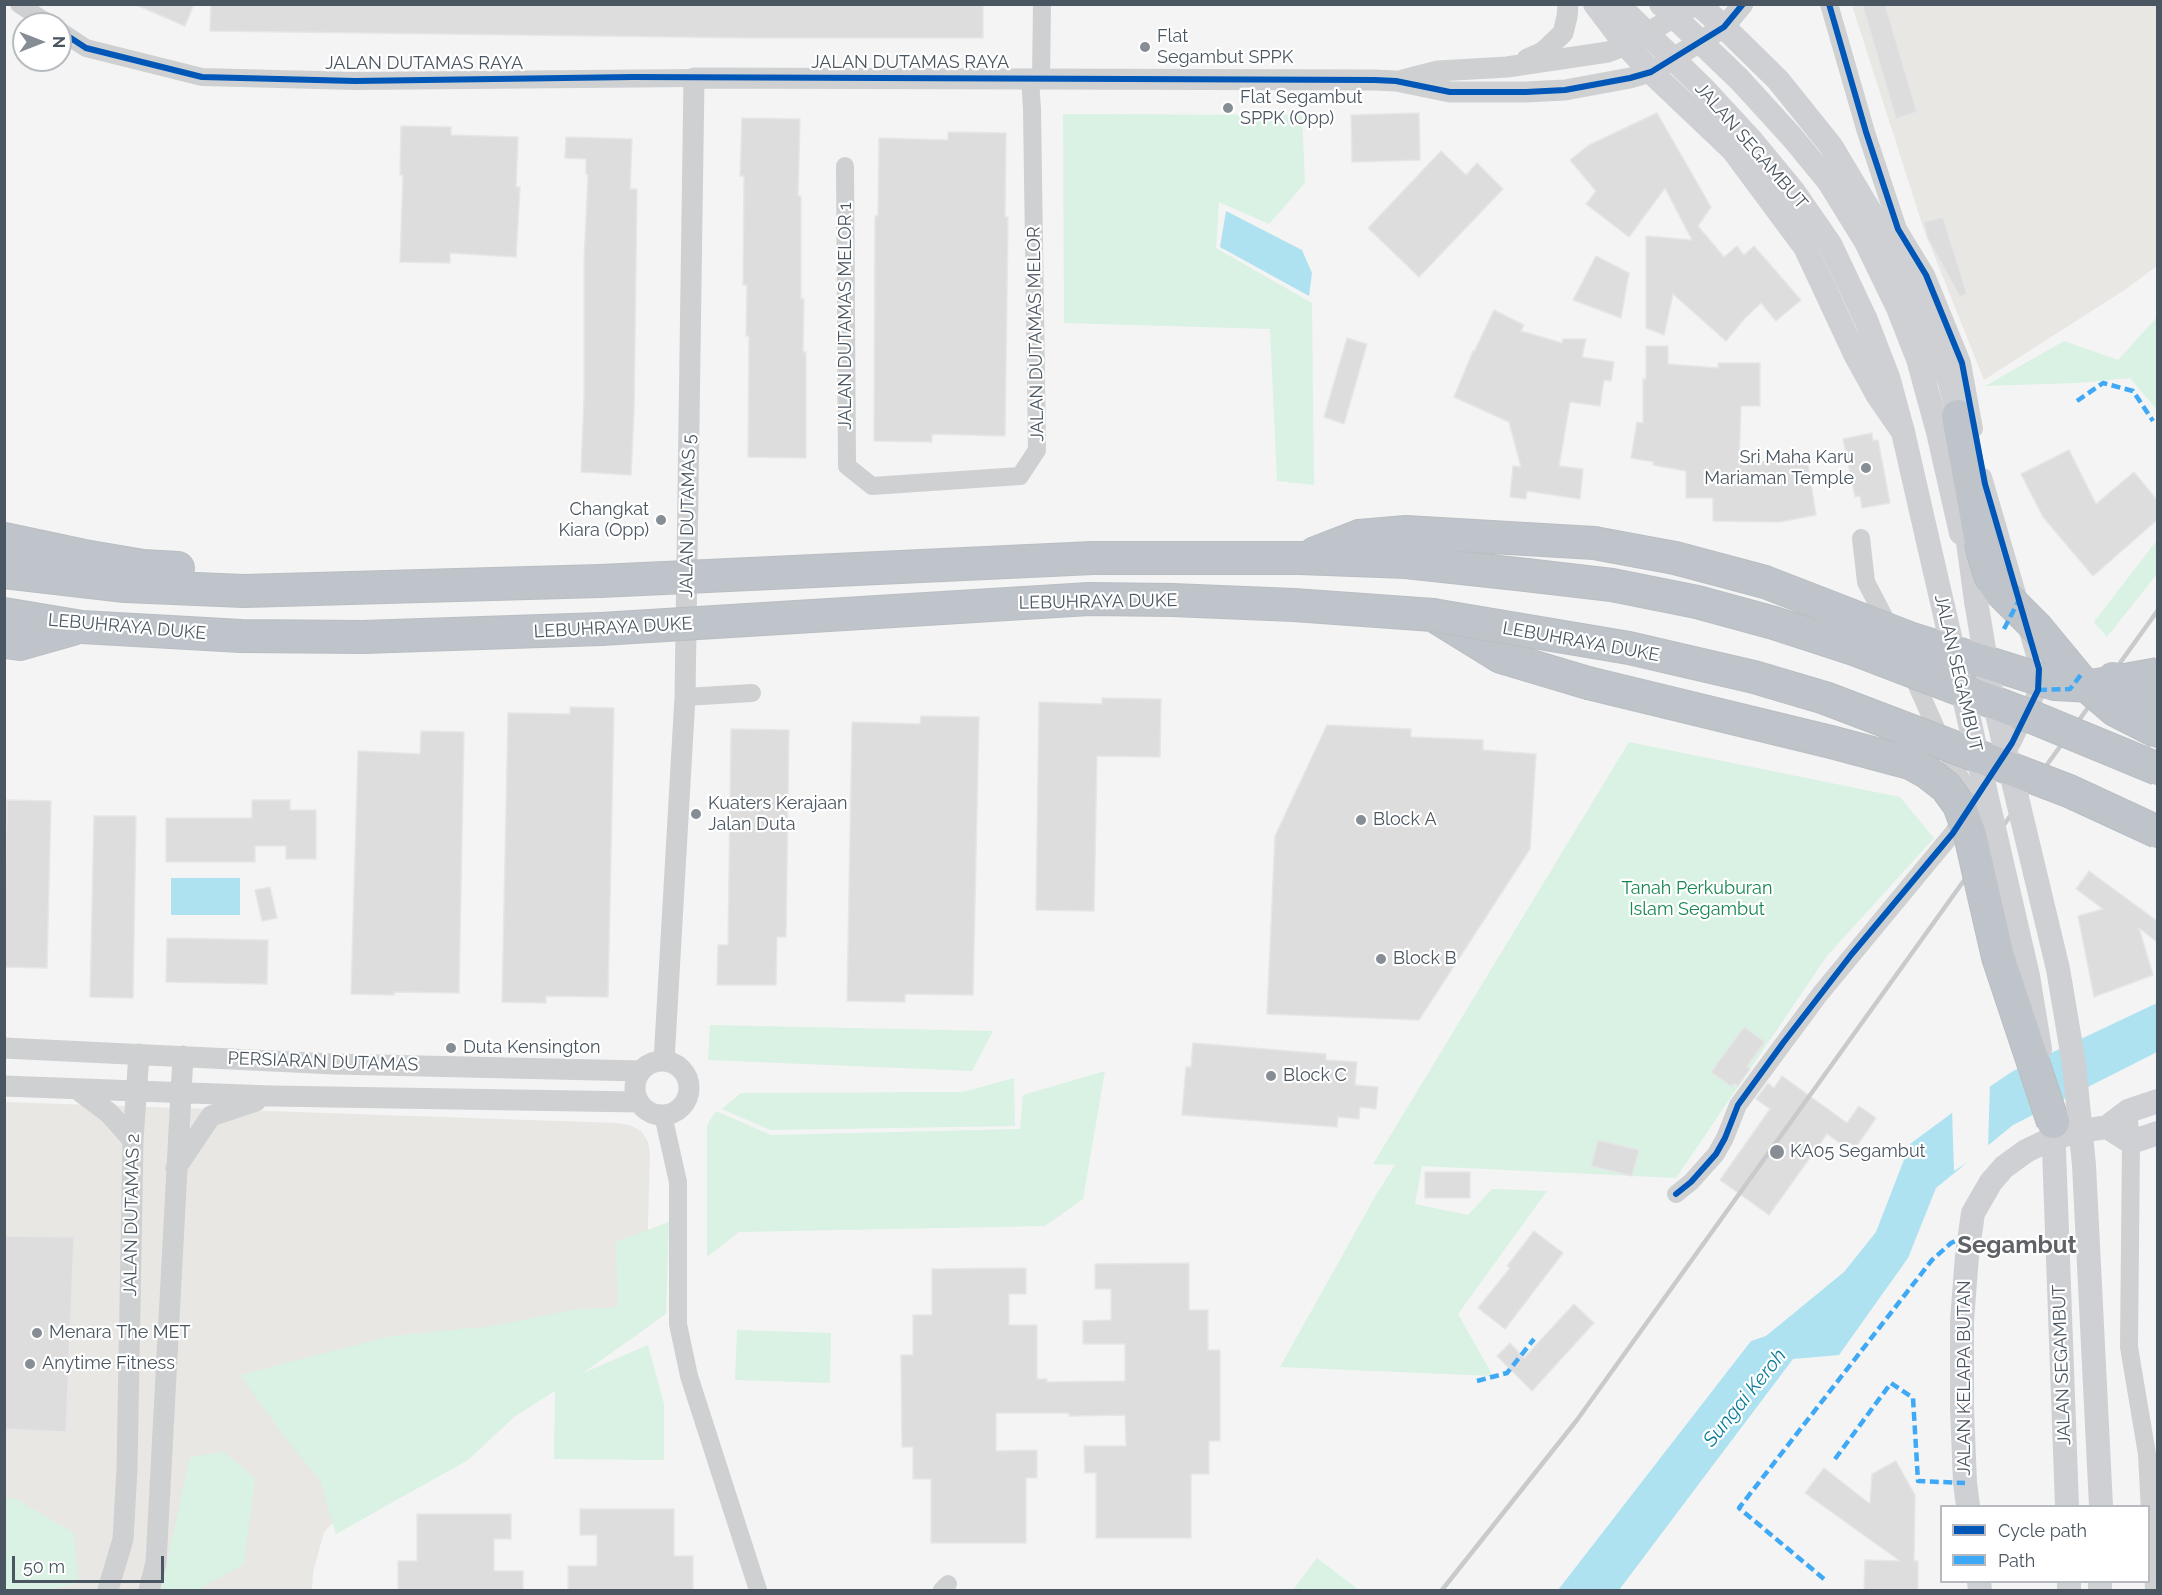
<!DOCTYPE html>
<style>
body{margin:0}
#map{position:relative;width:2162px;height:1595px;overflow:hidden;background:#f4f4f4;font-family:Raleway,sans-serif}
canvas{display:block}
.frame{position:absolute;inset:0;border:6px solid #4a5661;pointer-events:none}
.legend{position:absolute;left:1940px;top:1505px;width:210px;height:78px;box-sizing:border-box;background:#fff;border:2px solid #b7bbc0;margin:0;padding:8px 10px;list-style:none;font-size:18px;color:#4a5661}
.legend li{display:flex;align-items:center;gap:12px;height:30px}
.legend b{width:30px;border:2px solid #b7bbc0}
.north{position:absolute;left:12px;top:12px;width:60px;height:60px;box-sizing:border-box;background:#fff;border:2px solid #b7bbc0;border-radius:50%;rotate:90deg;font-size:16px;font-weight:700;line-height:24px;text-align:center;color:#4a5661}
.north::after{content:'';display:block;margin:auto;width:21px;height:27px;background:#868d94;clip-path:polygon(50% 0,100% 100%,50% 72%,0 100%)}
.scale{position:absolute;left:12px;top:1556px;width:152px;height:27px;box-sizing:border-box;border:3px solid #4a5661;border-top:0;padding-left:8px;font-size:18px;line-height:21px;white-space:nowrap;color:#4a5661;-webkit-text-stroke:4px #fff;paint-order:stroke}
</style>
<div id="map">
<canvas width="2162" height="1595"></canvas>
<div class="frame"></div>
<ul class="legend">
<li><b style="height:8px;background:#0057b8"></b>Cycle path</li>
<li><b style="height:8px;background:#3fa9f5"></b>Path</li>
</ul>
<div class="north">N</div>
<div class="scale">50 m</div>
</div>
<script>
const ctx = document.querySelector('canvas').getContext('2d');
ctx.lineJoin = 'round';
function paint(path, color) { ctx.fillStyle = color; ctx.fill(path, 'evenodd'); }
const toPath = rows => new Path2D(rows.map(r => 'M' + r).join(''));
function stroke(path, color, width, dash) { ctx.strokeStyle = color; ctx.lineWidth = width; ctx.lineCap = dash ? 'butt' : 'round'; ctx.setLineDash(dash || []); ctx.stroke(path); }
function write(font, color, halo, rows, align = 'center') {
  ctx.font = font + ' Raleway,sans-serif'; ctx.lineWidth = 4.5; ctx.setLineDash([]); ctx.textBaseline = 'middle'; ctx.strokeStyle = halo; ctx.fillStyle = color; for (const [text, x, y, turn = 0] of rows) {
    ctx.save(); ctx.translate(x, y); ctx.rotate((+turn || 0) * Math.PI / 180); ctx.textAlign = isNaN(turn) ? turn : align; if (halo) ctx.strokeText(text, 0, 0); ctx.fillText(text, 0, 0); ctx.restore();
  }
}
paint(toPath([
 [1852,5,2157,5,2157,266,2126,289,1984,380,1923,227],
 [5,1102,617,1123,630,1125,642,1132,648,1142,650,1153,646,1292,637,1330,604,1358,350,1505,324,1532,313,1572,312,1590,5,1590]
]), '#e8e7e3');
paint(toPath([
 [1063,114,1302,115,1305,183,1269,224,1219,202,1216,248,1312,303,1314,485,1277,481,1270,329,1064,323],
 [2157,317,2157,410,2130,378,2077,383,1985,386,2064,341,2118,360],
 [2157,540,2157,574,2107,637,2094,622],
 [1629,742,1900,797,1934,838,1827,956,1676,1178,1422,1166,1415,1204,1468,1215,1492,1189,1547,1191,1458,1314,1493,1376,1280,1367,1376,1195,1395,1165,1373,1164],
 [710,1025,993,1031,972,1071,708,1060],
 [1105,1071,1083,1199,1045,1226,739,1232,707,1257,707,1125,716,1111,771,1135,1020,1129,1023,1095],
 [1014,1078,1015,1126,770,1130,722,1109,741,1093,963,1092],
 [669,1222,666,1314,583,1373,648,1345,664,1404,664,1460,554,1459,555,1391,514,1417,468,1460,336,1534,320,1480,289,1443,240,1375,391,1336,494,1326,571,1310,618,1307,616,1242],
 [737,1330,831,1333,830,1383,735,1380],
 [224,1452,255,1478,244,1564,198,1590,161,1590,190,1457],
 [5,1498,16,1499,74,1533,78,1583,49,1590,5,1590],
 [1317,1558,1359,1590,1293,1590]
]), '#d9f2e3');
paint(toPath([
 [1226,211,1302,250,1312,273,1309,296,1220,247],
 [171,878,240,878,240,915,171,915],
 [2157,1003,2157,1052,2013,1125,1936,1188,1908,1258,1839,1355,1793,1359,1619,1590,1558,1590,1751,1341,1766,1336,1844,1272,1876,1232,1910,1144,1964,1104,2013,1071]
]), '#aee2f0');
paint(toPath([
 [1990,1082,1988,1149,1954,1171,1952,1109]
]), '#f4f4f4');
const building = toPath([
 [134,4,194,4,185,26,134,4],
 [211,4,983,4,983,38,755,38,210,31,211,4],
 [1862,4,1885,4,1917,112,1896,119,1862,4],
 [1419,113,1420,160,1352,162,1351,115,1419,113],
 [1657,113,1711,207,1698,226,1724,257,1737,246,1744,255,1754,246,1801,300,1776,321,1761,303,1745,318,1726,341,1673,294,1664,335,1646,328,1646,236,1692,240,1665,188,1629,237,1586,204,1596,191,1570,160,1589,145,1657,113],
 [742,118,800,119,798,196,801,196,801,299,804,299,803,352,806,352,806,458,748,457,749,336,746,336,747,285,743,285,744,176,740,176,742,118],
 [401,126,451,127,451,135,518,137,516,187,520,187,516,257,450,253,450,263,400,262,403,175,400,175,401,126],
 [948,132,1006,133,1005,217,1008,217,1005,436,932,434,932,442,874,441,875,216,878,216,879,138,948,140,948,132],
 [566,137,632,139,630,189,637,189,634,412,631,475,581,472,584,398,584,262,588,175,586,174,586,159,565,158,566,137],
 [1441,151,1466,175,1477,163,1503,189,1419,277,1368,228,1441,151],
 [1943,217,1967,294,1960,297,1927,237,1924,222,1943,217],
 [1596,256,1629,273,1621,318,1573,300,1596,256],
 [1494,310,1524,325,1521,331,1562,343,1563,339,1586,339,1582,357,1614,362,1611,381,1604,380,1600,406,1570,402,1559,466,1583,469,1580,499,1527,491,1526,499,1510,497,1513,466,1521,467,1509,422,1454,397,1473,351,1474,352,1494,310],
 [1347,338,1367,344,1344,424,1324,417,1347,338],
 [1646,346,1668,346,1668,364,1718,368,1718,363,1760,363,1760,406,1741,406,1739,464,1807,458,1816,515,1780,522,1713,521,1713,498,1686,498,1686,471,1653,465,1654,462,1631,458,1637,422,1643,423,1643,379,1646,379,1646,346],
 [1872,433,1873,441,1878,440,1890,503,1862,508,1860,496,1855,497,1843,439,1872,433],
 [2069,450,2096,504,2134,472,2157,500,2157,520,2093,576,2043,517,2021,474,2069,450],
 [1102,698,1161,699,1160,757,1097,756,1094,911,1036,910,1039,702,1102,704,1102,698],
 [570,707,614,708,608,997,546,996,546,1003,502,1002,508,713,570,714,570,707],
 [921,716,979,717,973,995,905,994,905,1002,847,1001,852,722,920,724,921,716],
 [1327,725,1411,729,1411,737,1483,740,1483,750,1536,754,1530,849,1419,1020,1267,1014,1275,836,1327,725],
 [731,729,789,730,786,937,777,937,776,985,717,985,718,945,728,945,731,729],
 [421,731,464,732,459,993,394,992,394,995,351,994,358,751,420,754,421,731],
 [7,800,51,801,47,968,4,967,7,800],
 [252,800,290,800,290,810,316,810,316,859,286,859,286,846,255,846,255,862,166,862,166,818,252,818,252,800],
 [94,816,136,816,133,998,90,997,94,816],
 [2089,871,2157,921,2157,942,2139,928,2153,975,2094,997,2078,916,2103,909,2076,889,2089,871],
 [270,887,277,918,262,921,255,890,270,887],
 [167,938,268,940,267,984,166,982,167,938],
 [1744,1027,1765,1042,1747,1066,1750,1069,1738,1086,1734,1084,1732,1087,1711,1072,1744,1027],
 [1193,1043,1326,1054,1326,1060,1357,1062,1355,1085,1378,1087,1376,1109,1360,1107,1359,1119,1338,1117,1337,1127,1182,1115,1186,1067,1191,1067,1193,1043],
 [1782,1076,1847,1123,1859,1106,1876,1118,1856,1147,1850,1143,1847,1148,1827,1134,1769,1215,1720,1180,1770,1109,1756,1099,1768,1083,1774,1088,1782,1076],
 [1598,1140,1639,1150,1632,1176,1591,1166,1598,1140],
 [1425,1172,1470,1172,1470,1198,1425,1198,1425,1172],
 [1534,1231,1563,1253,1505,1329,1478,1308,1510,1268,1507,1266,1534,1231],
 [4,1236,74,1237,66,1432,4,1429,4,1236],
 [1189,1263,1189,1310,1208,1310,1208,1350,1220,1350,1220,1441,1209,1441,1209,1474,1191,1474,1191,1538,1096,1538,1096,1473,1085,1473,1084,1446,1126,1446,1125,1415,1069,1416,1069,1413,996,1413,996,1451,1037,1450,1037,1478,1026,1478,1026,1543,931,1543,931,1479,913,1479,913,1447,902,1447,901,1355,913,1355,913,1315,932,1315,932,1269,1026,1268,1026,1294,1009,1294,1009,1325,1037,1325,1037,1379,1047,1379,1047,1382,1125,1381,1125,1344,1083,1344,1083,1321,1111,1320,1111,1289,1095,1289,1095,1264,1189,1263],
 [1574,1304,1594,1323,1532,1391,1497,1356,1510,1343,1524,1358,1574,1304],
 [1896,1461,1915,1495,1914,1561,1918,1561,1918,1590,1864,1590,1865,1560,1900,1561,1805,1493,1824,1468,1870,1504,1872,1474,1896,1461],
 [580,1509,674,1509,674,1556,693,1556,693,1590,568,1590,568,1566,597,1566,597,1535,580,1535,580,1509],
 [417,1514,511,1514,511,1539,494,1539,494,1571,523,1571,523,1590,398,1590,398,1561,417,1561,417,1514]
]);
paint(building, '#ddddde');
stroke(building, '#e5e6e7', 1.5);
const motorway = toPath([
 [4,539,84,556,143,566,178,568],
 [1315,553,1359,536,1406,532,1594,543],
 [1093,558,1300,558,1406,562,1526,575],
 [4,572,125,586,244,591,600,581],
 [1172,600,1294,605,1433,615,1501,657,1588,683],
 [4,614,82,627,241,636,363,637,601,629],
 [4,642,20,644,73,629]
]);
stroke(motorway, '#b9bec3', 34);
stroke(toPath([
 [19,4,49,24],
 [1829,4,1866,132,1898,229,1926,275,1962,363,1974,429],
 [60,31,86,48,202,77,355,81,694,78],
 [1041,79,1042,4],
 [845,166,847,466,872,486,1020,476,1037,450,1032,109,1030,79],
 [1983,477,2039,669,2038,690,2012,743,2003,757],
 [1861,538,1866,582,1892,632],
 [1910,670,1948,755,1973,801],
 [685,697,752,693],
 [2128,1111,2131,1142,2129,1347,2147,1454,2154,1590],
 [663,1115,678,1182,678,1324,689,1376,758,1590],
 [1676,1194,1691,1182,1716,1154,1725,1138,1738,1105,1820,994,1953,833,1966,812],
 [942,1590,948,1584]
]), '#ced0d2', 18);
stroke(toPath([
 [1527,59,1543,52,1563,33,1567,17,1568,4],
 [1403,80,1438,71,1507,67,1608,52,1626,45,1697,4],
 [4,1048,334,1064,641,1071],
 [664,1061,685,697,694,78,1375,80,1396,81,1450,92,1526,92,1565,90,1630,78,1651,72,1724,27,1743,4],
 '635 1088a27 27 0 1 1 54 0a27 27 0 1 1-54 0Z',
 [4,1086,271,1096,639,1102],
 [77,1089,109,1113,133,1140],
 [176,1168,211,1116,256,1101],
 [108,1590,123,1539,127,1469,133,1140,139,1054],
 [149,1590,156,1563,183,1056]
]), '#ced0d2', 21);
stroke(toPath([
 [1595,4,1626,45,1651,72,1733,150,1805,247,1855,354,1878,396,1903,432,1927,537],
 [1698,4,1724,27,1778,80,1831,146,1896,255,1917,296,1950,383,1958,416,1959,434],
 [1967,535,1976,601],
 [2107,1127,2131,1142,2158,1133],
 [1968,1506,1965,1483,1962,1408,1962,1321,1967,1256,1973,1213,1991,1182,2004,1167,2026,1151,2051,1139,2075,1132,2107,1127,2128,1111,2158,1101],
 [1979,1582,1980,1590],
 [2069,1582,2069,1590],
 [2100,1590,2100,1582]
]), '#ced0d4', 24);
stroke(motorway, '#bec4c9', 32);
stroke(toPath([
 [1442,1590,1577,1420,2158,610]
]), '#c9cacc', 4.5);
const motorwayBridge = toPath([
 [1958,416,1983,553,1990,575,1999,590,2037,628,2080,680,2115,710,2158,732],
 [1594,543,1675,558,1765,582,1912,639,2055,684,2092,686,2158,674],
 [1526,575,1612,585,1697,602,1774,623,1854,649,2032,717,2158,769],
 [600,581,1093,558],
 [1433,615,1629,648,1754,677,1825,698,2069,791,2158,832],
 [601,629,1089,599,1172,600],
 [2113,678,2158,700],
 [1588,683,1831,742,1910,763,1928,773,1946,787,1959,805,1970,835,1998,957,2053,1122]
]);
stroke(motorwayBridge, '#b9bec3', 34, []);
stroke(toPath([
 [1617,4,1702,87,1751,140,1794,192,1830,244,1866,320,1888,377,1903,432],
 [1661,4,1739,79,1792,137,1829,182,1866,242,1898,308,1918,359,1938,432,1961,533],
 [1927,537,2028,976,2040,1049],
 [1976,601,1990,685,2058,969,2074,1064,2084,1165,2101,1506],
 [2050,1104,2053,1122,2067,1506]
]), '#ced0d4', 24);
stroke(motorwayBridge, '#bec4c9', 32);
stroke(toPath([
 [2077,401,2103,383,2133,391,2153,421],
 [2004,629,2018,602],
 [2038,690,2070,689,2083,672],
 [1477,1381,1507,1373,1534,1339],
 [1835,1459,1891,1383,1913,1398,1918,1481,1965,1483],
 [1824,1579,1739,1508,1932,1260,1951,1243,1970,1235]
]), '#3fa9f5', 4.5, [9, 4.5]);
stroke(toPath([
 [60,31,86,48,202,77,355,81,633,77,1375,80,1396,81,1450,92,1526,92,1565,90,1630,78,1651,72,1724,27,1743,4],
 [1676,1194,1691,1182,1716,1154,1725,1138,1738,1105,1783,1043,1851,955,1953,833,2012,743,2038,690,2039,669,1985,484,1962,363,1926,275,1898,229,1866,132,1829,4]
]), '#0057b8', 6);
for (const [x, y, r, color] of [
 [1145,47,6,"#868d94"],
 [1228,108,6,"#868d94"],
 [1866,468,6,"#868d94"],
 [661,520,6,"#868d94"],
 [696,814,6,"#868d94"],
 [1361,820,6,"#868d94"],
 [1381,959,6,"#868d94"],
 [451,1048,6,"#868d94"],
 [1271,1076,6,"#868d94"],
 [1777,1152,8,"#868d94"],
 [37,1333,6,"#868d94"],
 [30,1364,6,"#868d94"]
]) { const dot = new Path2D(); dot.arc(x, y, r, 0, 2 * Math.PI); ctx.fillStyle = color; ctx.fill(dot); stroke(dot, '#fff', 2); }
write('18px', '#4a5661', '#fff', [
 ["Flat",1157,37],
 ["Segambut SPPK",1157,58],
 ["Flat Segambut",1240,98],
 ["SPPK (Opp)",1240,119],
 ["Sri Maha Karu",1854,458,"right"],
 ["Mariaman Temple",1854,479,"right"],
 ["Changkat",649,510,"right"],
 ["Kiara (Opp)",649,531,"right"],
 ["Kuaters Kerajaan",708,804],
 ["Jalan Duta",708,825],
 ["Block A",1373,820],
 ["Block B",1393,959],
 ["Duta Kensington",463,1048],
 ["Block C",1283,1076],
 ["KA05 Segambut",1790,1152],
 ["Menara The MET",49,1333],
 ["Anytime Fitness",42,1364]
], 'left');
write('18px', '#4a5661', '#fff', [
 ["JALAN DUTAMAS RAYA",910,63],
 ["JALAN DUTAMAS RAYA",424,64],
 ["JALAN SEGAMBUT",1751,146,49],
 ["JALAN DUTAMAS MELOR 1",846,316,-90],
 ["JALAN DUTAMAS MELOR",1036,334,-91],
 ["JALAN DUTAMAS 5",688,516,-89],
 ["LEBUHRAYA DUKE",1098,602,-1],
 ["LEBUHRAYA DUKE",127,627,5],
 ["LEBUHRAYA DUKE",613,628,-3],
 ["LEBUHRAYA DUKE",1581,642,10],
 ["JALAN SEGAMBUT",1958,673,77],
 ["PERSIARAN DUTAMAS",323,1062,2],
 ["JALAN DUTAMAS 2",132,1215,-89],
 ["JALAN SEGAMBUT",2062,1365,-92],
 ["JALAN KELAPA BUTAN",1965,1378,-90]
]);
write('18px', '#17864f', '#fff', [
 ["Tanah Perkuburan",1697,889],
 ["Islam Segambut",1697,910]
]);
write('italic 20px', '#0c7c9b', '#fff', [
 ["Sungai Keroh",1745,1398,-51]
]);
write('bold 24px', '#5f6368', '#fff', [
 ["Segambut",2017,1246]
]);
</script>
